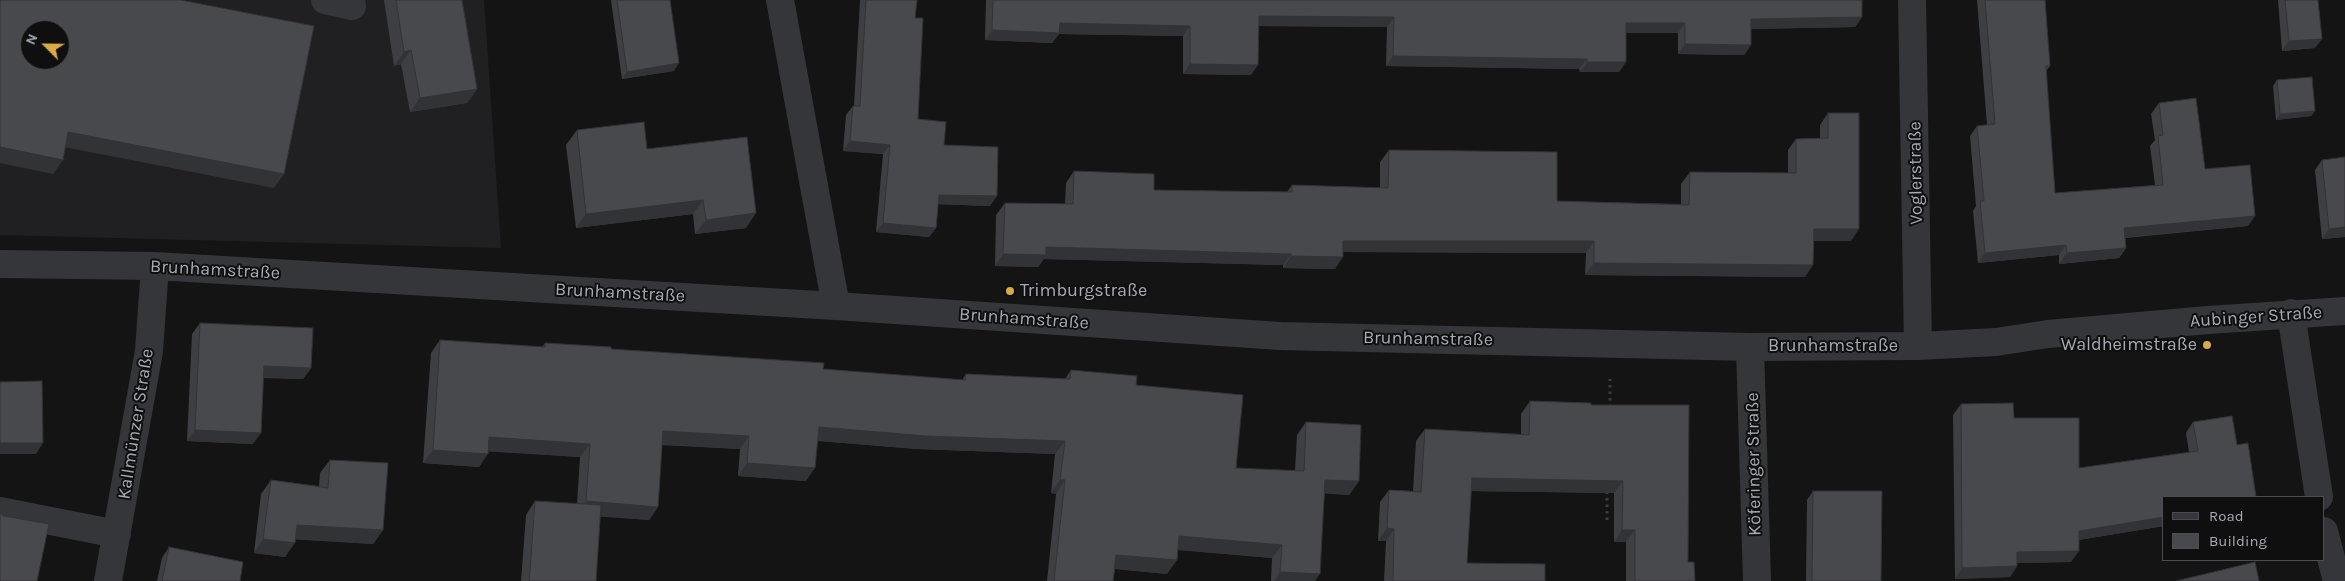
<!DOCTYPE html>
<meta charset="utf-8">
<style>
body{margin:0}
#map{position:relative;width:2345px;height:581px;overflow:hidden;background:#141415;font-family:Karla,sans-serif}
canvas{display:block}
.legend{position:absolute;left:2162px;top:496px;width:162px;height:65px;box-sizing:border-box;background:#0f0f10;border:1px solid #4c4d52;margin:0;padding:6px 9px;list-style:none;font-size:15px;color:#a7abb4}
.legend li{display:flex;align-items:center;gap:10px;height:25px}
.legend b{width:25px;border:1px solid #4c4d52}
.north{position:absolute;left:20px;top:20px;width:50px;height:50px;box-sizing:border-box;background:#0f0f10;border:1px solid #4c4d52;border-radius:50%;rotate:293deg;font-size:14px;font-weight:700;line-height:20px;text-align:center;color:#a7abb4}
.north::after{content:'';display:block;margin:auto;width:18px;height:22px;background:#daaa47;clip-path:polygon(50% 0,100% 100%,50% 72%,0 100%)}
</style>
<div id="map">
<canvas width="2345" height="581"></canvas>
<ul class="legend">
<li><b style="height:6px;background:#35363a"></b>Road</li>
<li><b style="height:14px;background:#48494d"></b>Building</li>
</ul>
<div class="north">N</div>
</div>
<script>
const ctx = document.querySelector('canvas').getContext('2d');
ctx.lineJoin = 'round';
function paint(path, color) { ctx.fillStyle = color; ctx.fill(path, 'evenodd'); }
const toPath = rows => new Path2D(rows.map(r => 'M' + r).join(''));
function stroke(path, color, width, dash) { ctx.strokeStyle = color; ctx.lineWidth = width; ctx.lineCap = dash ? 'butt' : 'round'; ctx.setLineDash(dash || []); ctx.stroke(path); }
function write(font, color, halo, rows, align = 'center') {
  ctx.font = font + ' Karla,sans-serif'; ctx.lineWidth = 4; ctx.setLineDash([]); ctx.textBaseline = 'middle'; ctx.strokeStyle = halo; ctx.fillStyle = color; for (const [text, x, y, turn = 0] of rows) {
    ctx.save(); ctx.translate(x, y); ctx.rotate((+turn || 0) * Math.PI / 180); ctx.textAlign = isNaN(turn) ? turn : align; if (halo) ctx.strokeText(text, 0, 0); ctx.fillText(text, 0, 0); ctx.restore();
  }
}
paint(toPath([
 [0,0,484,0,501,248,0,235],
 [30,30,60,30,60,60,30,60]
]), '#202022');
stroke(toPath([
 [1610,407,1610,379],
 [1607,520,1607,491]
]), '#3b3d41', 3, [2.5, 4]);
stroke(toPath([
 [325,0,352,6,351,0],
 [780,0,836,306],
 [1912,0,1918,346],
 [0,264,155,266,836,306,1280,336,1750,347,1918,346,1996,342,2048,334,2208,320,2345,311],
 [2291,313,2319,497],
 [1750,347,1757,581],
 [0,511,117,534],
 [2324,531,2337,581],
 [108,581,149,351,155,266]
]), '#35363a', 28);
paint(toPath([
 [384,0,462,0,477,89,467,103,410,112,401,64,394,66],
 [611,0,670,0,674,71,622,79],
 [860,0,917,0,915,18,918,119,944,145,990,206,938,204,936,228,929,237,876,232,883,154,843,151,846,115,853,106,854,106],
 [986,0,1862,0,1862,17,1855,27,1751,29,1751,45,1744,55,1678,54,1678,33,1626,33,1626,62,1619,72,1580,72,1579,69,1386,66,1387,27,1259,26,1251,75,1183,74,1183,36,1059,34,1052,43,985,40],
 [1977,0,2045,0,2050,66,2046,71,2055,193,2155,185,2150,146,2155,140,2151,114,2159,103,2205,169,2248,226,2125,238,2126,248,2119,258,2059,264,2059,255,1978,263,1973,211,1976,206,1970,136,1977,126,1987,125],
 [2278,0,2318,0,2315,48,2282,51],
 [2277,80,2315,111,2311,116,2276,120,2273,86],
 [1828,113,1851,241,1813,241,1805,277,1585,275,1586,253,1343,252,1335,269,1283,268,1283,265,1044,259,1038,267,995,266,996,215,1005,203,1065,204,1066,183,1074,171,1154,190,1287,192,1292,185,1380,188,1380,162,1389,150,1557,201,1681,204,1681,184,1690,172,1788,173,1788,150,1796,139,1820,138,1820,125],
 [577,130,647,149,746,228,695,234,693,214,576,228,566,145],
 [2322,160,2345,237,2322,239,2315,170],
 [200,323,311,368,303,379,263,378,253,444,187,441,192,334],
 [440,340,542,347,545,343,823,369,962,380,966,374,1065,379,1071,370,1136,385,1236,468,1295,471,1297,435,1306,422,1359,481,1349,495,1325,493,1315,581,1271,581,1272,558,1178,550,1167,574,1115,569,1113,581,1047,581,1056,494,1051,493,1055,454,917,449,818,441,806,481,738,476,740,449,662,445,658,507,649,520,600,516,596,581,521,581,526,515,535,501,577,504,580,457,488,451,479,467,423,463,431,353],
 [1530,401,1591,405,1688,562,1695,581,1626,581,1626,542,1614,542,1614,493,1471,491,1467,563,1545,581,1384,581,1386,541,1378,541,1380,502,1389,490,1413,491,1416,441,1425,429,1521,434,1521,414],
 [1961,404,2014,418,2079,468,2189,452,2186,433,2193,422,2232,416,2164,497,2164,526,2079,540,2071,562,2017,563,2017,566,2010,577,1955,579,1953,415],
 [330,460,383,530,373,544,295,539,285,557,254,553,261,494,271,480,319,486,320,473],
 [1813,491,1881,581,1806,581,1807,500],
 [169,547,240,581,157,581,162,558]
]), '#3e3f42');
paint(toPath([
 [1259,16,1394,17,1387,27,1252,26],
 [1862,17,1855,27,1744,29,1751,19],
 [1060,23,1190,26,1183,36,1059,34,1052,43,985,40,992,30],
 [1626,23,1685,23,1678,33,1619,33],
 [2322,39,2315,48,2282,51,2289,41],
 [1685,44,1751,45,1744,55,1678,54],
 [411,50,401,64,394,66,404,52],
 [1393,56,1587,59,1579,69,1386,66],
 [1587,62,1626,62,1619,72,1580,72],
 [679,63,674,71,622,79,627,72],
 [1190,64,1258,65,1251,75,1183,74],
 [477,89,467,103,410,112,420,98],
 [2315,111,2311,116,2276,120,2280,114],
 [68,132,284,174,274,188,59,146],
 [850,141,890,145,883,154,843,151],
 [0,147,63,160,53,174,0,163],
 [939,195,997,196,990,206,932,204],
 [703,200,693,214,576,228,586,214],
 [756,213,746,228,695,234,706,220],
 [2255,216,2248,226,2117,238,2124,228],
 [883,223,936,228,929,237,876,232],
 [2345,227,2345,237,2322,239,2329,229],
 [1814,229,1859,229,1851,241,1805,241],
 [1343,241,1594,241,1586,253,1335,252],
 [2066,245,2059,255,1978,263,1985,253],
 [1046,247,1291,254,1283,265,1044,259,1038,267,995,266,1003,254],
 [2126,248,2119,258,2059,264,2067,253],
 [1291,256,1343,257,1335,269,1283,268],
 [1594,263,1813,265,1805,277,1585,275],
 [264,366,311,368,303,379,256,377],
 [819,427,1065,441,1055,454,917,449,809,440],
 [195,430,261,433,253,444,187,441],
 [663,431,749,436,740,449,653,444],
 [489,437,590,444,580,457,480,451],
 [0,443,43,443,36,454,0,454],
 [433,450,488,454,479,467,423,463],
 [747,463,815,468,806,481,738,476],
 [1472,478,1623,481,1614,493,1463,491],
 [1060,480,1065,480,1056,494,1051,493],
 [1325,480,1359,481,1349,495,1316,493],
 [586,501,658,507,649,520,576,515],
 [2164,517,2164,526,2071,541,2079,531],
 [297,525,383,530,373,544,287,539],
 [1387,528,1394,529,1386,541,1378,541],
 [1622,530,1635,530,1626,542,1614,542],
 [1179,536,1282,545,1272,558,1170,549],
 [263,539,295,543,285,557,254,553],
 [2079,551,2071,562,2009,563,2017,552],
 [1116,555,1177,560,1167,574,1107,568],
 [2177,560,2245,560,2176,561],
 [2017,566,2010,577,1955,579,1962,568],
 [1280,572,1320,574,1315,581,1274,581]
]), '#323336');
const building = toPath([
 [0,0,181,0,314,26,284,174,68,132,63,160,0,147,0,0],
 [30,30,60,30,60,60,30,60,30,30],
 [396,0,462,0,477,89,420,98,411,50,404,52,396,0],
 [617,0,670,0,679,63,627,72,617,0],
 [866,0,917,0,915,18,923,18,918,119,946,122,944,145,998,147,997,196,939,195,936,228,883,223,890,145,850,141,853,106,860,106,866,0],
 [993,0,1862,0,1862,17,1751,19,1751,45,1685,44,1685,23,1626,23,1626,62,1587,62,1587,59,1393,56,1394,17,1259,16,1258,65,1190,64,1190,26,1060,23,1059,33,992,30,993,0],
 [1985,0,2045,0,2050,66,2046,66,2055,193,2163,185,2158,136,2163,135,2159,103,2196,98,2205,169,2250,165,2255,216,2124,228,2126,248,2067,253,2066,245,1985,253,1980,201,1984,201,1977,126,1995,124,1985,0],
 [2285,0,2318,0,2322,39,2289,41,2285,0],
 [2312,77,2315,111,2280,114,2277,80,2312,77],
 [1828,113,1859,113,1859,229,1814,229,1813,265,1594,263,1594,241,1343,241,1343,257,1291,256,1291,254,1046,247,1046,255,1003,254,1005,203,1073,204,1074,171,1154,174,1154,190,1292,192,1292,185,1388,188,1389,150,1557,152,1557,201,1689,205,1690,172,1796,173,1796,139,1828,138,1828,113],
 [644,122,647,149,747,137,756,213,706,220,703,200,586,214,577,130,644,122],
 [2345,157,2345,227,2329,229,2322,160,2345,157],
 [200,323,313,328,311,368,264,366,261,433,195,430,200,323],
 [440,340,545,347,545,343,611,347,611,349,824,363,823,369,965,380,966,374,1070,379,1071,370,1137,376,1136,385,1243,395,1236,468,1304,471,1306,422,1361,425,1359,481,1325,480,1320,574,1280,572,1282,545,1179,536,1177,560,1116,555,1113,581,1054,581,1065,480,1060,480,1065,441,926,436,819,427,815,468,747,463,749,436,663,431,658,507,586,501,590,444,489,437,488,454,433,450,440,340],
 [42,381,43,443,0,443,0,382,42,381],
 [1530,401,1591,403,1591,405,1689,405,1688,562,1694,562,1695,581,1635,581,1635,530,1622,530,1623,481,1472,478,1467,563,1545,564,1545,581,1393,581,1394,529,1387,528,1389,490,1421,492,1425,429,1529,435,1530,401],
 [2013,403,2014,418,2079,418,2079,468,2198,451,2193,422,2232,416,2237,445,2248,443,2256,497,2164,497,2164,517,2079,531,2079,551,2017,552,2017,566,1962,568,1961,404,2013,403],
 [330,460,388,463,383,530,297,525,295,543,263,539,271,480,328,488,330,460],
 [1813,491,1882,491,1881,581,1812,581,1813,491],
 [535,501,601,505,596,581,529,581,530,571,535,501],
 [0,513,4,516,49,524,37,581,0,581,0,513],
 [169,547,243,562,240,581,162,581,169,547],
 [2255,562,2259,581,2176,581,2255,562]
]);
paint(building, '#48494d');
stroke(building, '#323336', 1);
for (const [x, y, r, color] of [
 [1010,291,5,"#daaa47"],
 [2207,345,5,"#daaa47"]
]) { const dot = new Path2D(); dot.arc(x, y, r, 0, 2 * Math.PI); ctx.fillStyle = color; ctx.fill(dot); stroke(dot, '#0f0f10', 2); }
write('18px', '#a7abb4', '#0f0f10', [
 ["Voglerstraße",1916,173,-91],
 ["Brunhamstraße",215,270,3],
 ["Brunhamstraße",620,293,3],
 ["Aubinger Straße",2256,317,-4],
 ["Brunhamstraße",1024,319,4],
 ["Brunhamstraße",1428,339,1],
 ["Brunhamstraße",1833,346],
 ["Kallmünzer Straße",136,424,-81],
 ["Köferinger Straße",1754,464,-91]
]);
write('18px', '#a7abb4', '#0f0f10', [
 ["Trimburgstraße",1020,291],
 ["Waldheimstraße",2197,345,"right"]
], 'left');
</script>
